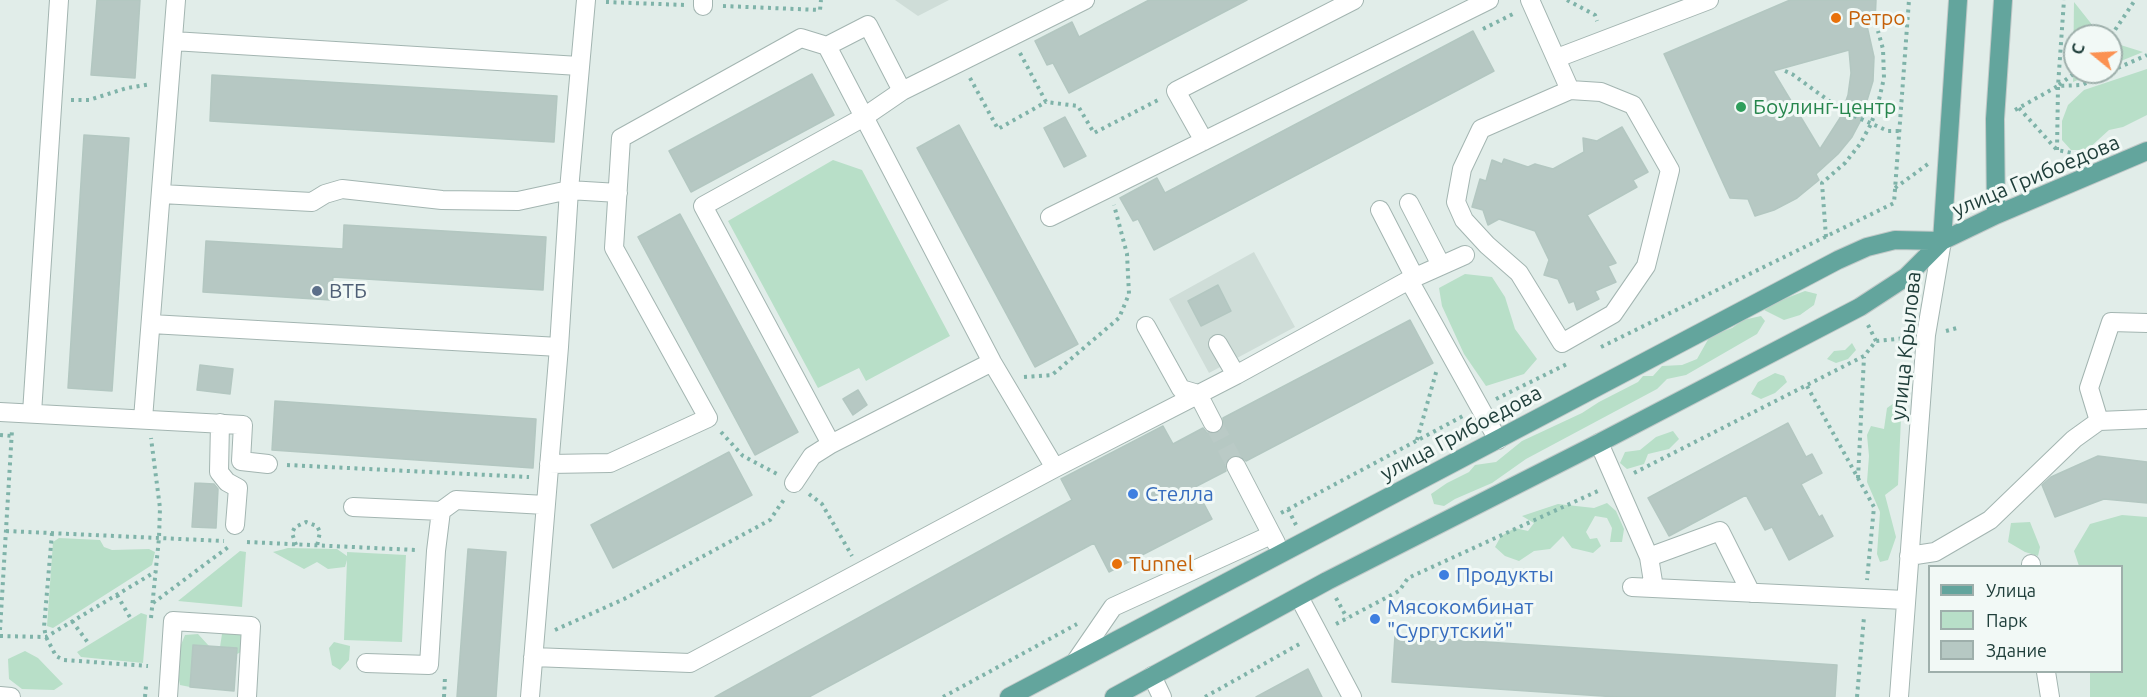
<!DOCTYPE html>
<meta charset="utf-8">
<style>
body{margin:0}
#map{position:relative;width:2147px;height:697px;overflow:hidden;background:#e1ede9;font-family:Ubuntu,sans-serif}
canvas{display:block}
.legend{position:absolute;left:1928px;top:565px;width:195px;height:108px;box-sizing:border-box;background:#f2f9f6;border:2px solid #9eafab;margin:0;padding:8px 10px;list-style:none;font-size:18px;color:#203f3b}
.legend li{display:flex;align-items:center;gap:12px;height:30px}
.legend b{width:30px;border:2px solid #9eafab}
.north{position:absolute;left:2063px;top:24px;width:60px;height:60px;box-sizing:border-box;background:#f2f9f6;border:2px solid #9eafab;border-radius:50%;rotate:288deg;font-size:16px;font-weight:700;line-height:24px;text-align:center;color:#203f3b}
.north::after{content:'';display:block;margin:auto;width:21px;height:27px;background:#fb9151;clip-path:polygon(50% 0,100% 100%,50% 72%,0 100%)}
</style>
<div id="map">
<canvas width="2147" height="697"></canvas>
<ul class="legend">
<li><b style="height:8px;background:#63a59d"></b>Улица</li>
<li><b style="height:16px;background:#b8dfc8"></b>Парк</li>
<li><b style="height:16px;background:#b6c8c3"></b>Здание</li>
</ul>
<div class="north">С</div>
</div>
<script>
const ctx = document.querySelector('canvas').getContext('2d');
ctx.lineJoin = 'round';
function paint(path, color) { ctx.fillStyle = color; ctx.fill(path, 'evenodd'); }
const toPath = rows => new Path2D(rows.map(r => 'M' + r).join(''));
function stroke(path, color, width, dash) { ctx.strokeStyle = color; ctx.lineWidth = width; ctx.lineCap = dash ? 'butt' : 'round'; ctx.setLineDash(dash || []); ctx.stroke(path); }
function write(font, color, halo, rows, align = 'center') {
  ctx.font = font + ' Ubuntu,sans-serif'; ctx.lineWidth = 6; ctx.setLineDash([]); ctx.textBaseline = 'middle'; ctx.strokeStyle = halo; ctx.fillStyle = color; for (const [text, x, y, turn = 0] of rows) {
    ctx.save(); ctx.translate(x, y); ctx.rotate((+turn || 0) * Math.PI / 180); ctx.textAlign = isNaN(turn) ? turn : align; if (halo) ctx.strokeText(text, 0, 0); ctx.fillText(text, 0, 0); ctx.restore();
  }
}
paint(toPath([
 [895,0,949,0,918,16],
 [1254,252,1295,327,1209,373,1169,299]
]), '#cfddd8');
paint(toPath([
 [2074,2,2101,36,2075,36,2075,72,2096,72,2073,82],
 [2111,42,2143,52,2111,65],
 [2147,69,2147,115,2123,127,2109,130,2087,150,2071,150,2062,140,2062,121,2068,105,2084,90],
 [833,160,862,170,950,336,866,381,859,368,818,388,728,221],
 [1465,274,1492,277,1505,297,1515,329,1537,359,1524,374,1486,386,1464,354,1442,306,1439,288],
 [1805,291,1817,294,1814,305,1800,315,1784,320,1764,310,1776,302],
 [1761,316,1765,321,1757,334,1686,375,1667,379,1657,389,1526,459,1492,483,1455,499,1444,506,1434,504,1431,494,1447,483,1469,472,1475,465,1496,462,1522,441,1582,413,1599,402,1638,382,1643,376,1653,376,1662,366,1682,365,1697,359,1710,336,1732,328,1743,320],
 [1852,343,1856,350,1848,359,1836,363,1827,359,1834,351,1845,350],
 [1775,373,1784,376,1787,382,1775,393,1761,399,1751,394,1758,382],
 [1894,403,1901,418,1898,485,1885,495,1896,537,1888,560,1880,562,1877,554,1880,512,1867,482,1869,456,1867,435,1871,426,1884,429,1887,408],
 [1673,431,1679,439,1669,449,1648,454,1644,464,1627,469,1620,463,1625,452,1640,450,1656,437],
 [1607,503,1616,511,1624,529,1622,542,1610,542,1612,528,1607,518,1595,516,1586,532,1590,539,1597,538,1601,546,1593,553,1572,548,1563,536,1550,549,1534,551,1519,561,1505,556,1495,547,1501,536,1515,528,1528,531,1534,523,1522,516,1558,504,1594,508],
 [2122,515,2147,517,2147,697,2090,697,2090,672,2122,672,2122,566,2079,566,2074,551,2090,524],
 [2030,522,2040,547,2038,556,2025,552,2008,542,2011,523],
 [59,538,100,540,104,547,112,550,149,549,155,552,152,565,53,628,47,626,53,542],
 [288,548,337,549,347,556,347,552,406,555,402,642,344,640,347,560,345,567,328,569,317,562,304,569,273,552],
 [240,551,246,552,242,607,178,601],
 [141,613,147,615,143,663,81,657,77,652],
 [234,630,247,637,247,649,237,654,237,648,220,647,222,634],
 [198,634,209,646,193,645,190,687,180,685,177,670,178,652,185,635],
 [334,642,350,646,349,660,340,670,332,665,329,648],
 [25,651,38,658,63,684,54,690,22,689,9,679,8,659]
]), '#b8dfc8');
const building = toPath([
 [97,0,140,0,135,78,91,75,97,0],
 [1149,0,1247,0,1069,93,1053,63,1047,65,1035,41,1072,22,1079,37,1149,0],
 [1790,0,1876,0,1875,23,1867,26,1874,57,1873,81,1861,120,1852,137,1838,154,1816,174,1819,180,1797,198,1774,210,1755,216,1748,199,1730,198,1664,54,1790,0],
 [1849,50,1851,73,1848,95,1840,118,1820,149,1773,71,1849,50],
 [1473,31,1494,71,1154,250,1138,219,1133,221,1120,198,1157,178,1165,193,1473,31],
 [812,74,834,115,691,192,669,151,812,74],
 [212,75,557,96,554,142,210,121,212,75],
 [1065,117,1086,156,1064,167,1044,128,1065,117],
 [959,125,1078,344,1035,367,917,148,959,125],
 [1622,127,1648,172,1633,180,1637,187,1587,215,1616,263,1608,266,1616,282,1595,291,1599,299,1577,310,1574,301,1569,303,1558,279,1544,275,1549,260,1535,231,1499,219,1488,225,1483,210,1472,207,1480,179,1486,181,1492,160,1502,164,1504,159,1528,167,1535,164,1553,169,1584,152,1583,138,1597,141,1622,127],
 [84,135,129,138,112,391,68,388,84,135],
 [680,214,798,432,755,455,638,237,680,214],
 [344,225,546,237,543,290,333,277,331,300,203,292,206,241,343,249,344,225],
 [1218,285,1231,311,1201,326,1188,301,1218,285],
 [1410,320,1433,363,1246,461,1237,455,1230,456,1225,465,1226,471,1195,487,1212,519,1109,572,1094,543,809,697,715,697,1072,500,1061,479,1163,426,1173,444,1203,428,1207,433,1218,433,1223,429,1223,418,1410,320],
 [200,365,233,369,230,394,197,390,200,365],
 [858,390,867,405,853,415,843,399,858,390],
 [275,401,536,419,533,468,272,450,275,401],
 [1788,423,1806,457,1812,454,1822,473,1801,484,1819,517,1822,515,1833,536,1789,560,1772,527,1765,530,1746,495,1669,536,1648,498,1788,423],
 [729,452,752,495,613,568,591,525,729,452],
 [2098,456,2147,462,2147,503,2104,499,2055,517,2042,485,2051,477,2098,456],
 [195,483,214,484,218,489,216,528,192,527,195,483],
 [468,549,506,552,496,697,457,697,468,549],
 [1395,636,1837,665,1835,697,1617,697,1392,682,1395,636],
 [193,645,237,648,234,691,190,687,193,645],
 [1308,669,1322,697,1256,697,1308,669]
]);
paint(building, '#b6c8c3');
stroke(building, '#b3c7c1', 1.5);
stroke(toPath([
 [1213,423,1236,466]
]), '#bacac6', 18, [18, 9]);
const minor = toPath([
 [1530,0,1570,90],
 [703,6,703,0],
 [173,41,579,66],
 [827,46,868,25,902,91],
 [1557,58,1709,0],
 [1570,90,1601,92,1633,105,1670,170,1646,266,1613,314,1562,343,1519,273,1487,245,1464,220,1456,202,1462,169,1481,129,1570,90],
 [1204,141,1176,91,1354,0],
 [161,194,312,202,325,194,342,189,442,200,518,201,569,190,618,193],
 [1409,203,1441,265],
 [1380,210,1415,278],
 [1050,217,1489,0],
 [1409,280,1498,440],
 [151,324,559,347],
 [1146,326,1181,389,1198,394,1213,423],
 [1218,344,1236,375],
 [992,362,831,444,703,206,864,117,902,91,1085,0],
 [0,412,243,425,241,461,268,464],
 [32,413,59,0],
 [143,419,176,0],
 [2099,421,2089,388,2111,322,2147,323],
 [220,423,219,472,227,482,238,488,235,525],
 [1599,443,1649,557,1654,588],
 [549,464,610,463,708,418,614,248,621,138,801,38,827,46,992,362,1055,468],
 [1236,466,1276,543],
 [794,483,812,456,831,444],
 [353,507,441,511,456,500,545,505],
 [1909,556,1935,552,1990,520,2074,439,2099,421,2147,419],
 [1649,557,1720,531,1751,593],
 [2031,564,2031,566],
 [1632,587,1905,600],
 [1299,597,1352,697],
 [533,657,690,663,1055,468,1236,375,1409,280,1465,255],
 [1076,661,1113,607,1271,535],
 [366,663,429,665,436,551,441,511],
 [2046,672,2050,697],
 [1152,676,1162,697],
 [0,696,11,697],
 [168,697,173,621,251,626,247,697],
 [530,697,559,347,569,190,586,0],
 [1899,697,1926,335,1942,241]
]);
const major = toPath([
 [1996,215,1995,119,2003,0],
 [1942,241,1958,0],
 [1009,697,1838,260,1867,247,1895,240,1942,241],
 [1114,697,1327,581,1599,443,1860,307,1906,277,1942,241,1996,215,2147,151]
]);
stroke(minor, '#a3b5b1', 20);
stroke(major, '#c1c9c8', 20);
stroke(toPath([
 [1567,0,1595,15,1597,21],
 [606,2,685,5],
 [723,6,820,10,821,0],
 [1483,29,1515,13],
 [2111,36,2135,0],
 [1020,53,1046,102,1078,106,1094,133,1160,99],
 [1785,71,1792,74,1843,111,1888,131,1899,131],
 [2111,71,2147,55],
 [970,78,998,129,1046,102],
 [2059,85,2076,72],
 [71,100,89,100,127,88,151,84],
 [2019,108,2057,150,2082,155],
 [2015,110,2058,86,2082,85,2110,72],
 [2057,150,2058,86,2064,0],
 [1895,188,1928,164],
 [1826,237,1822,183,1845,163,1860,144,1871,124,1878,104,1884,78,1883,49,1878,31],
 [1868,325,1876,341],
 [1946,331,1957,328],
 [1601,347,1894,203,1909,0],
 [1024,377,1052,375,1119,318,1129,294,1127,254,1114,205],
 [1807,386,1874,507,1867,580],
 [1496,399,1567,364],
 [721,432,743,456,777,474],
 [0,435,12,436],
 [1417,440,1437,369],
 [287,465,529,477],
 [1634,473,1864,356,1876,341,1906,338],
 [1858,478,1864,357],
 [809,494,822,504,852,556],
 [1288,509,1296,525],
 [1281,513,1463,416],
 [6,531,224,541],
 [52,533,44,627,46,637,56,656,64,660,148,666],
 [247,542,416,550],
 [296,545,292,533,295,527,306,522,317,526,320,532,317,546],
 [117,595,131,619],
 [1336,598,1347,618],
 [153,603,231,545],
 [151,618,159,538,160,508,151,438],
 [72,621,89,644],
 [1336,624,1399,591,1408,578,1598,491],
 [0,630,12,430],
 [555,630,624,599,770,520,785,498],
 [0,636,46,637,155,572],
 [145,697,146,686],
 [444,697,445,677],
 [943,697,1077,624],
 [1205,697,1303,642],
 [1857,697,1864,617]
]), '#7fb3a9', 4, [3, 4.5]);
stroke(minor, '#fff', 18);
stroke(major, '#63a59d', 18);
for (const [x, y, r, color] of [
 [1836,18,6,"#e8710a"],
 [1741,107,6,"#2e9e5b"],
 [317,291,6,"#5c6f8a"],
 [1133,494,6,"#3f7fe0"],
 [1117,564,6,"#e8710a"],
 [1444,575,6,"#3f7fe0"],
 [1375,619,6,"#3f7fe0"]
]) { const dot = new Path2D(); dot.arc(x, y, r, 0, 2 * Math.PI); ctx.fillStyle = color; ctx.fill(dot); stroke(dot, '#f2f9f6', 2); }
write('21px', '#c56008', '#f2f9f6', [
 ["Ретро",1848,18],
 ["Tunnel",1129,564]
], 'left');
write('21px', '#27864d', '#f2f9f6', [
 ["Боулинг-центр",1753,107]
], 'left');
write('21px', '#203f3b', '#f2f9f6', [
 ["улица Грибоедова",2036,176,-23],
 ["улица Крылова",1906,346,-84],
 ["улица Грибоедова",1461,433,-28]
]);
write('21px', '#4e5e75', '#f2f9f6', [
 ["ВТБ",329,291]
], 'left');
write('21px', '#366cbe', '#f2f9f6', [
 ["Стелла",1145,494],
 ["Продукты",1456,575],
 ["Мясокомбинат",1387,607],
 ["\"Сургутский\"",1387,631]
], 'left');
</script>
